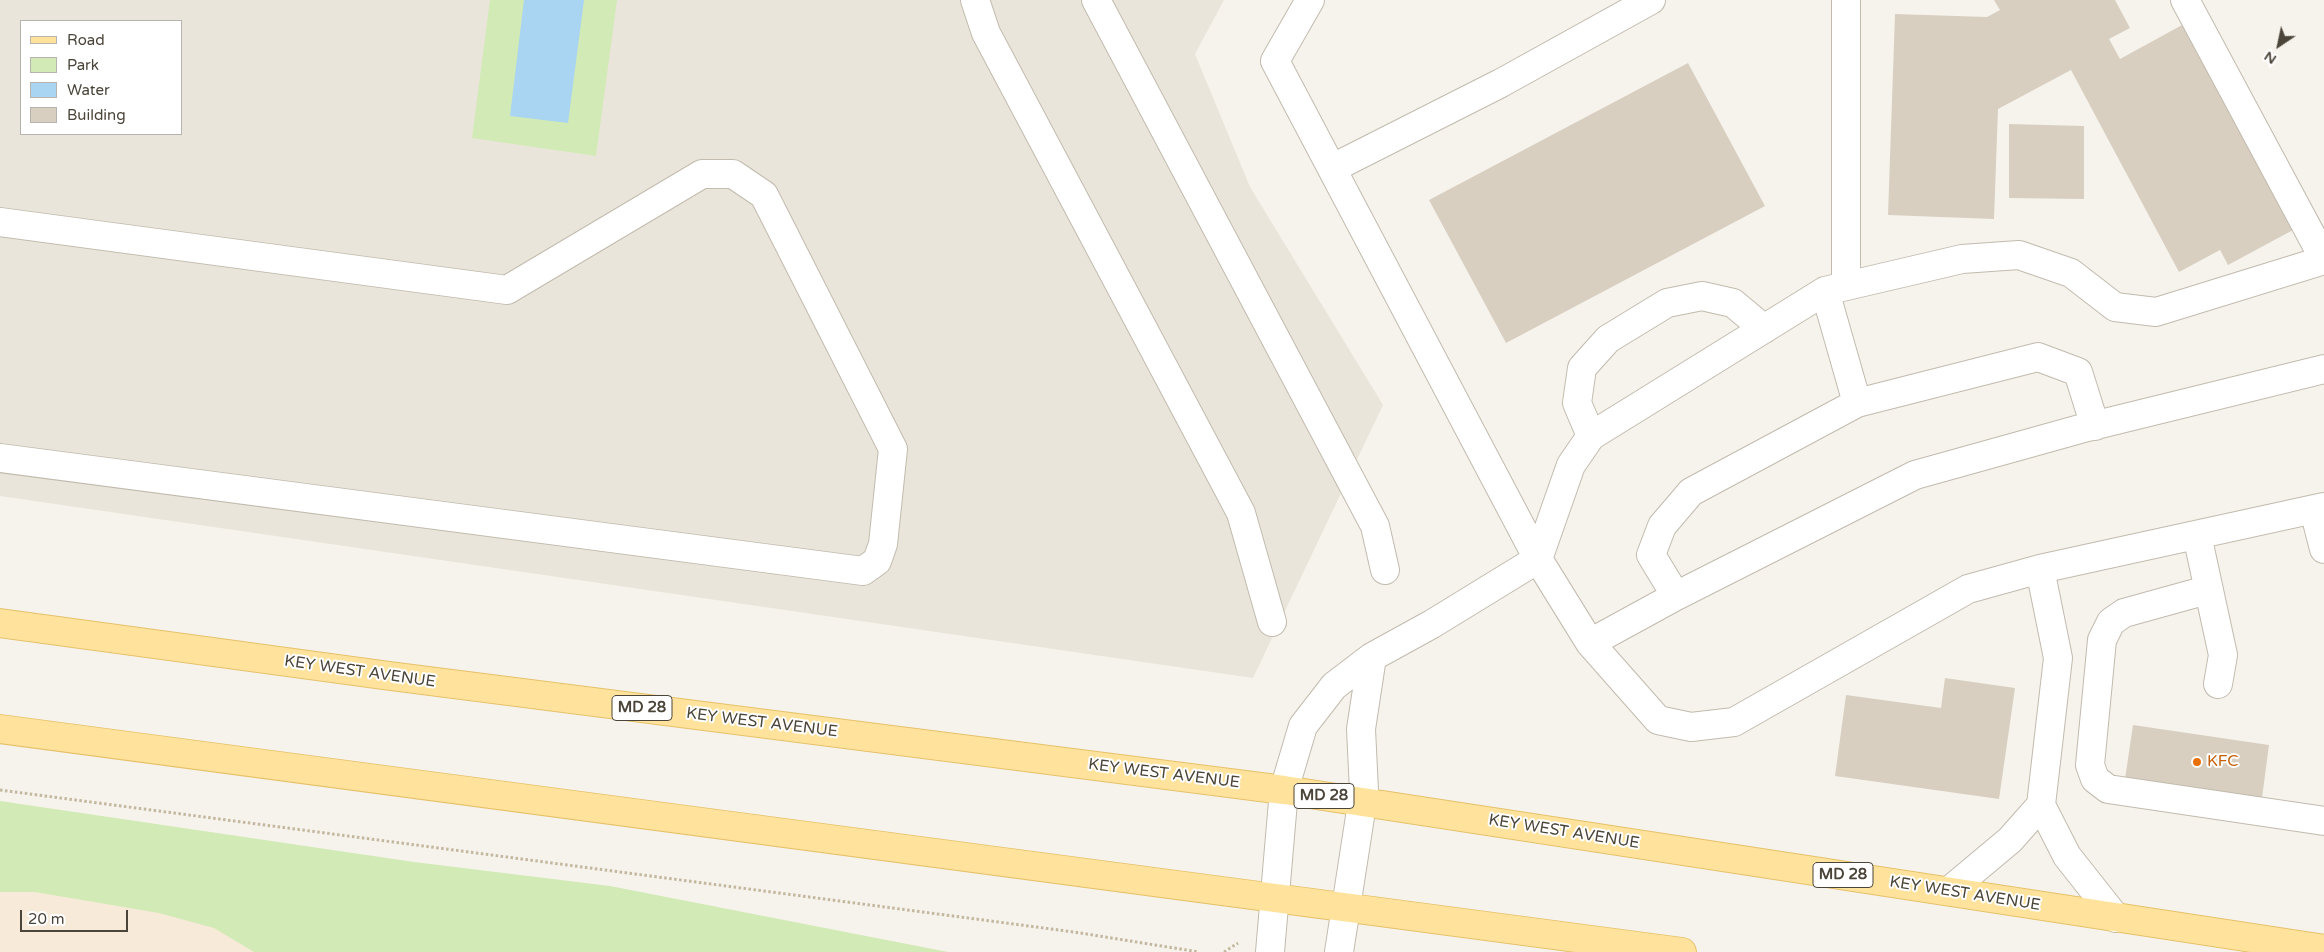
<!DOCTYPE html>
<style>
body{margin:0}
#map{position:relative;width:2324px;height:952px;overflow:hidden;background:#f6f3ec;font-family:"Varela Round",sans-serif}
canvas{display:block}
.legend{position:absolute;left:20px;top:20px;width:162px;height:115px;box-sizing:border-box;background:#fff;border:1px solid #b7b4b0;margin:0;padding:6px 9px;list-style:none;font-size:15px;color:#4b4439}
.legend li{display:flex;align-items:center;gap:10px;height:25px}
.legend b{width:25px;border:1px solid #b7b4b0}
.north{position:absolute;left:2254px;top:20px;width:50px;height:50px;-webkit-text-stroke:4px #fff;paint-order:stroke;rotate:214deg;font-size:14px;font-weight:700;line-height:20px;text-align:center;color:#4b4439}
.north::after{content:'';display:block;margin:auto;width:18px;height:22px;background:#4b4439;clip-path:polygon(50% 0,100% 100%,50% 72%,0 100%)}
.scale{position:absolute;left:20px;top:910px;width:108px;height:22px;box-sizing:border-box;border:2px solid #4b4439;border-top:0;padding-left:6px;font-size:15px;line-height:18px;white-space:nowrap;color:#4b4439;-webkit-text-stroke:4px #fff;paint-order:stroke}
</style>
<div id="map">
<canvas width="2324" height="952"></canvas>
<ul class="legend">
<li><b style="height:6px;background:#ffe39c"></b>Road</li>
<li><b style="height:14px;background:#d2eab5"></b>Park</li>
<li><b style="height:14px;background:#a9d4f2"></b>Water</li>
<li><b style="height:14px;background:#d8cfc1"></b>Building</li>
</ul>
<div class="north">N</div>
<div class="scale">20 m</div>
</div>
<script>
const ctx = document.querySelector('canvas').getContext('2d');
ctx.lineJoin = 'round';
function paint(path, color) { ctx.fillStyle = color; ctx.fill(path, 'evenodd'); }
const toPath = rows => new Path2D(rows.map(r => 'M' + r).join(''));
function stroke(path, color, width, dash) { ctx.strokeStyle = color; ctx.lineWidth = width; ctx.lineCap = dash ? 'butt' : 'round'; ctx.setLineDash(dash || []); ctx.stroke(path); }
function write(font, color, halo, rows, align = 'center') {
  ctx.font = font + ' "Varela Round",sans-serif'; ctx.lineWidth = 4; ctx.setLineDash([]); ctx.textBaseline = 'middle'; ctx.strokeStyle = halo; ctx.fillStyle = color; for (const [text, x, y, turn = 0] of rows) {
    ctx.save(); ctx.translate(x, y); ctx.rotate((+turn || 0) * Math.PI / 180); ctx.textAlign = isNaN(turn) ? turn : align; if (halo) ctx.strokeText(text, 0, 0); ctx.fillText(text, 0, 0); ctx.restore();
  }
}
paint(toPath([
 [0,0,1224,0,1195,54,1250,187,1383,405,1253,678,0,496],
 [21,21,181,21,181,134,21,134]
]), '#eae5da');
paint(toPath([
 [0,835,884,952,0,952]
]), '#f7ead8');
paint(toPath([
 [490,0,617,0,596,156,472,138],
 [0,801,414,862,610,886,948,952,254,952,214,928,159,913,35,892,0,892]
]), '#d2eab5');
paint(toPath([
 [524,0,584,0,568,123,510,116]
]), '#a9d4f2');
paint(toPath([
 [1994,0,2115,0,2130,28,2109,39,2120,59,2182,25,2293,230,2228,265,2220,250,2179,272,2071,70,1998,109,1994,219,1888,215,1895,14,1987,17,2000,10],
 [1688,63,1765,206,1506,343,1429,200],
 [2009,124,2084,126,2084,199,2009,198],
 [1945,678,2015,688,1999,799,1835,776,1846,695,1941,708],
 [2133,725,2269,745,2262,798,2125,779]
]), '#d8cfc1');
const minor = toPath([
 [975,0,986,33,1241,513,1272,622],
 [1096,0,1375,526,1385,570],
 [1310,0,1275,61,1538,559,1590,643,1658,720,1691,727,1734,722,1968,589,2040,569,2324,507],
 [2185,0,2324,259],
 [1333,168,1501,83,1651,0],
 [0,222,507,290,702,174,733,174,764,195,893,449,883,544,877,561,863,571,0,458],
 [1846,286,1846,0],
 [1857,403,2038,357,2078,372,2095,426],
 [1591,436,1577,403,1582,368,1608,339,1667,303,1702,296,1733,303,1764,329],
 [2314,510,2324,549],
 [2197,535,2223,655,2218,684],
 [2040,569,2058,658,2041,805],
 [2207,590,2124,613,2111,622,2102,640,2090,765,2095,779,2108,789,2324,821],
 [1676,596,1651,555,1662,526,1691,492,1857,403,1825,291],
 [1590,643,1676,596,1915,475,2080,429,2324,369],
 [1949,891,2010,840,2041,805,2067,856,2116,918],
 [1270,952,1284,790,1303,726,1334,686,1372,657,1432,624,1538,559,1571,465,1591,436,1825,291,1962,259,2019,255,2071,273,2115,307,2156,312,2324,260],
 [1339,952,1364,791,1361,729,1372,657]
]);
const major = toPath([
 [0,623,390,676,1284,790,2324,949],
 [0,729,1682,952]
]);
stroke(minor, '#c2bbae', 30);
stroke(major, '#e6c16a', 30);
stroke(toPath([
 [0,790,1074,932,1199,952],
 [1224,952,1238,943]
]), '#c4b79f', 3, [2.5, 2.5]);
stroke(minor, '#fff', 28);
stroke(major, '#ffe39c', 28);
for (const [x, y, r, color] of [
 [2197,762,5,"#e8710a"]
]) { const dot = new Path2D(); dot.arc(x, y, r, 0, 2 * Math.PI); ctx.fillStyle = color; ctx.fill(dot); stroke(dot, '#fff', 2); }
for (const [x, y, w] of [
 [642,708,60],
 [1324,796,60],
 [1843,875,60]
]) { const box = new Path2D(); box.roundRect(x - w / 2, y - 12.5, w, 25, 4); ctx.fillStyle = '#fff'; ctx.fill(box); stroke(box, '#4b4439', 1); }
write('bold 15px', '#4b4439', null, [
 ["MD 28",642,708],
 ["MD 28",1324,796],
 ["MD 28",1843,875]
]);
write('16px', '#4b4439', '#fff', [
 ["KEY WEST AVENUE",360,672,8],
 ["KEY WEST AVENUE",762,723,7],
 ["KEY WEST AVENUE",1164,774,7],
 ["KEY WEST AVENUE",1564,832,9],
 ["KEY WEST AVENUE",1965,894,9]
]);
write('16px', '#c56008', '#fff', [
 ["KFC",2207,762]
], 'left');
</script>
